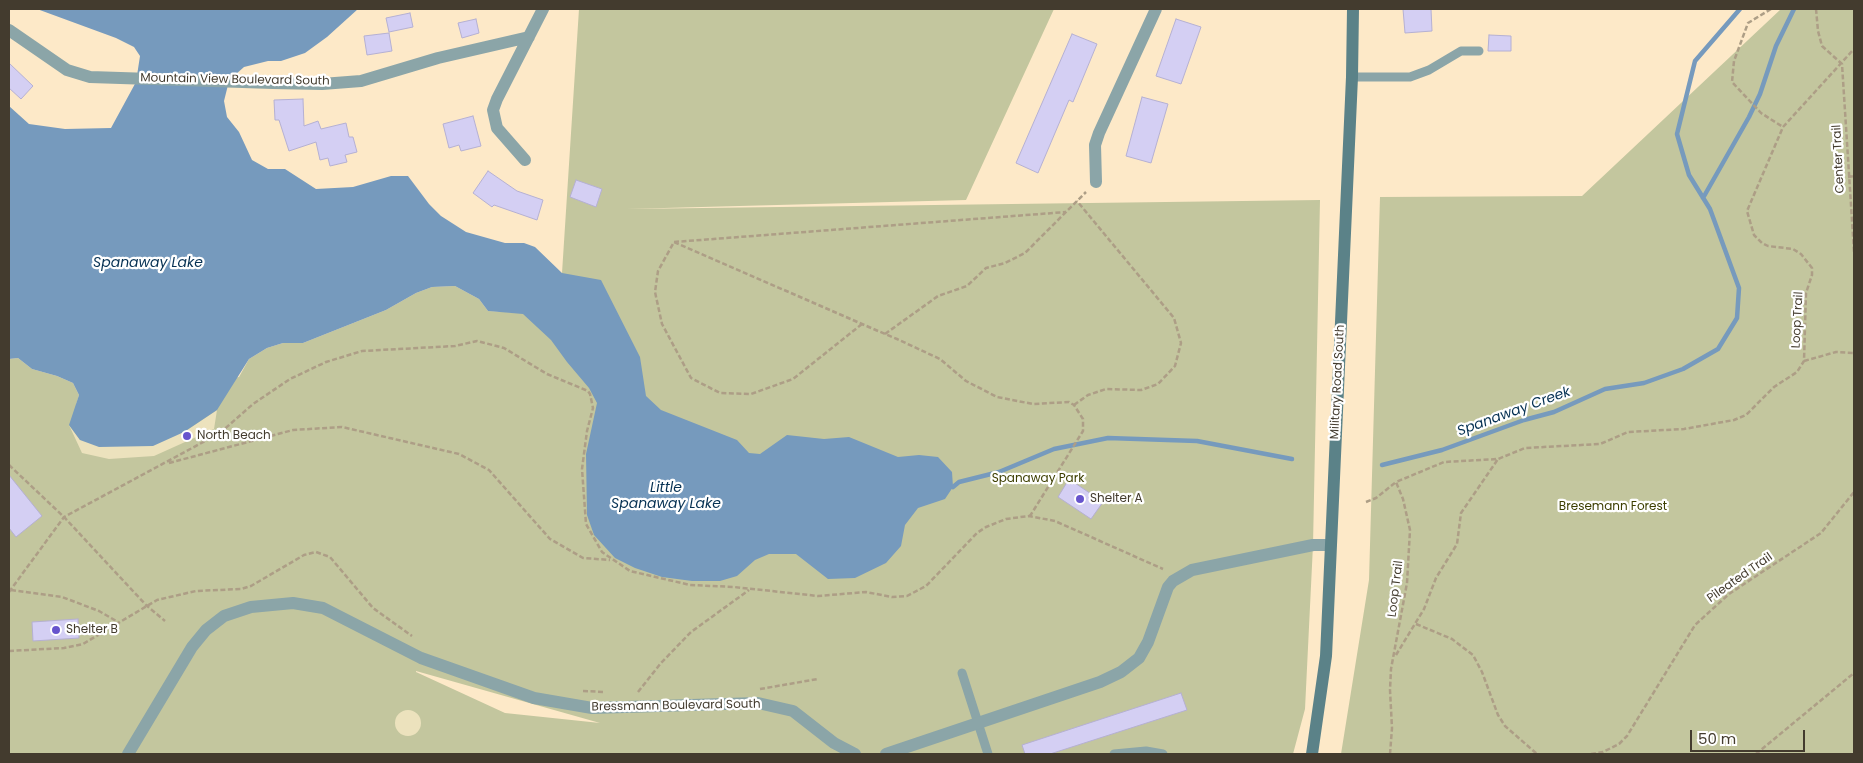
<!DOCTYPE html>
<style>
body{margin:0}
#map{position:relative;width:1863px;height:763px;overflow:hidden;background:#fde9c8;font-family:Poppins,sans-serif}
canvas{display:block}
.frame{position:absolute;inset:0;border:10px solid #433b2e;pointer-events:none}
.scale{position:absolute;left:1690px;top:730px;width:115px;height:22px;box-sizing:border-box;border:2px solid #433b2e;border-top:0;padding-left:6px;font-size:15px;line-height:18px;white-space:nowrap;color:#433b2e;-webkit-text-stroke:4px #fff;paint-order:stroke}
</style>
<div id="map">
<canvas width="1863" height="763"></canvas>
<div class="frame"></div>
<div class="scale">50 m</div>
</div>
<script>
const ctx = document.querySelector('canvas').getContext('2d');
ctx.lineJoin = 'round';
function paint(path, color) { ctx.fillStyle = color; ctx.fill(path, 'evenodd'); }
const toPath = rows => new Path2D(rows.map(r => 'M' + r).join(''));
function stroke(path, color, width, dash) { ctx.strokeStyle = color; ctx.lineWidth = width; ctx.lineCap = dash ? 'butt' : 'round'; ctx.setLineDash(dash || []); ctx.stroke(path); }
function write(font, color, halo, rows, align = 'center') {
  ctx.font = font + ' Poppins,sans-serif'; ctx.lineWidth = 4.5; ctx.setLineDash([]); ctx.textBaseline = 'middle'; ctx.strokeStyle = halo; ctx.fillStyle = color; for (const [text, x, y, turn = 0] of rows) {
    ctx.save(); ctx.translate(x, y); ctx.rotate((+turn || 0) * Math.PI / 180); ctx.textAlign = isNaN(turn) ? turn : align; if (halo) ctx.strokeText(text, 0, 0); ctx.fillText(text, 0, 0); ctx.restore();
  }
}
paint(toPath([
 [579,9,1054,9,966,200,626,209,1320,200,1313,545,1305,709,1293,754,9,754,9,359,18,358,32,369,57,376,73,383,79,395,76,405,239,377,249,359,267,348,283,343,303,343,386,310,416,293,432,287,455,286,479,299,488,311,523,313,562,273],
 [416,672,416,671,600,723,505,713],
 [1781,9,1854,9,1854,754,1341,754,1369,580,1380,197,1582,196]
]), '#c3c69e');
paint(toPath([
 [217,410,214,429,154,456,109,459,82,453,69,425,80,440,184,432],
 '395 723a13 13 0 1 1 26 0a13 13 0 1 1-26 0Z'
]), '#ece2bd');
paint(toPath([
 [37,9,358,9,327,37,305,53,281,61,268,61,244,67,235,75,228,85,224,101,227,117,239,132,252,160,268,169,285,169,316,189,353,187,391,176,408,176,429,204,441,216,466,232,505,243,524,243,535,247,562,273,601,280,640,357,646,396,661,410,737,440,749,453,760,454,787,435,824,439,849,437,898,457,919,455,938,457,952,472,953,487,945,499,918,508,905,525,901,546,886,563,855,578,828,579,796,554,769,554,755,560,737,576,720,581,692,581,662,577,635,568,615,558,594,535,587,515,586,454,597,403,589,388,567,362,551,340,523,314,488,311,479,299,455,286,432,287,416,293,386,310,303,343,283,343,267,348,249,359,217,410,184,432,153,446,99,447,80,440,69,425,79,395,73,383,57,376,32,369,18,358,9,359,9,106,29,124,65,129,111,128,136,82,140,56,134,47,116,38]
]), '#769abd');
stroke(toPath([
 [1703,198,1749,117,1760,94,1776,46,1794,9],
 [1382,465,1442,450,1524,420,1554,412,1605,389,1644,383,1683,369,1718,349,1737,318,1739,288,1710,209,1689,175,1677,134,1695,61,1740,9],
 [953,487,959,482,999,472,1054,449,1108,438,1197,441,1292,459]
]), '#769abd', 4.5);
const building = toPath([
 [1403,9,1431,9,1432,31,1405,33,1403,9],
 [410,13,413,27,389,32,386,18,410,13],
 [476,19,479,33,462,38,458,23,476,19],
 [1176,19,1201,27,1181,84,1156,76,1176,19],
 [389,33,392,51,367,55,364,36,389,33],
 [1072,34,1097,44,1073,102,1069,100,1038,173,1016,163,1072,34],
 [1489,35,1511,36,1511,51,1488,51,1489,35],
 [9,63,33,86,21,99,9,88,9,63],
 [1142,97,1168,104,1151,163,1126,156,1142,97],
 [303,99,304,126,318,121,321,129,346,123,349,137,353,137,357,152,345,155,347,162,330,166,328,158,320,160,316,142,289,151,279,120,275,120,274,100,303,99],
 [473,116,481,146,461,151,459,145,449,148,443,124,473,116],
 [488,171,517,191,543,200,537,220,494,205,492,207,473,193,488,171],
 [576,180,602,189,596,207,570,197,576,180],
 [9,475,42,516,16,537,9,528,9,475],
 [1069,479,1103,502,1091,519,1058,497,1069,479],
 [78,619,79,638,33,641,32,622,78,619],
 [1181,693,1187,710,1050,754,1025,754,1022,745,1181,693]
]);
paint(building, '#d4cff3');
stroke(building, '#b5b0d2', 1);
stroke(toPath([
 [1771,9,1748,23,1734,61,1732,82,1761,113,1783,127],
 [1816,9,1818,31,1822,46,1842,64,1854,252],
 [1848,177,1854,176],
 [674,242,1066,212],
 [862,324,793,379,751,394,720,393,691,378,662,324,655,292,658,271,674,242,862,324,885,334,897,339,940,359,966,381,997,397,1033,404,1069,402,1074,405,1083,419,1083,431,1030,516],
 [885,334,938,296,967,286,986,268,1005,263,1025,253,1086,192],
 [1804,361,1836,352,1854,353],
 [1074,405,1088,395,1106,389,1141,390,1158,384,1175,366,1181,343,1174,318,1077,201],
 [169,463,293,430,342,427,459,454,489,470,550,539,583,558,610,560],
 [9,465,64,517,146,605,165,621],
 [1366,502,1376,498,1396,482],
 [11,590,62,597,99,611,118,622],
 [9,592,64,517,220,433,253,404,290,379,326,362,362,351,455,346,477,341,504,348,547,374,588,391,590,394,593,408,587,431,582,469,586,524,602,552,630,571,690,585,734,587,818,596,866,592,892,597,907,596,926,586,977,533,986,527,1006,519,1029,516,1055,521,1163,569],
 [1416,624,1452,639,1473,655,1482,672,1498,715,1505,726,1537,754],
 [9,651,64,648,83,644,157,600,196,591,241,589,251,586,304,555,316,552,330,557,373,608,412,636],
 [1396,655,1424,609,1436,578,1457,544,1461,513,1498,459],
 [760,689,818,679],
 [583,691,605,692],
 [638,692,661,663,691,632,749,590],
 [1390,754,1392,728,1390,690,1391,669,1407,583,1410,530,1403,499,1396,482,1444,462,1498,459,1525,448,1600,444,1628,432,1684,429,1734,420,1746,415,1774,387,1797,372,1804,361,1806,293,1812,275,1812,268,1801,254,1793,249,1768,246,1762,243,1754,235,1747,211,1783,127,1854,49],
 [1591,754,1603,752,1619,744,1627,736,1695,625,1729,594,1821,533,1854,492],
 [1756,754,1854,673]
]), '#ad9e86', 2.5, [5, 2.5]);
stroke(toPath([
 [1352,77,1410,77,1429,70,1461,51,1479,51],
 [962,673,988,754],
 [1114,754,1146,751,1163,754]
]), '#8ba5a8', 9);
stroke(toPath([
 [9,30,67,70,90,77,273,83,322,84,361,81,438,58,529,37],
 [525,160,497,128,493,110,497,99,543,9],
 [1096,182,1095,145,1099,133,1156,9],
 [128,754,192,647,206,630,224,616,251,607,293,603,323,608,421,658,534,698,592,708,758,703,793,711,834,743,855,754],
 [886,754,1100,682,1121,672,1139,658,1148,642,1168,587,1173,581,1192,570,1313,545,1330,545]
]), '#8ba5a8', 12);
stroke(toPath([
 [1312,754,1326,656,1352,77,1353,9]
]), '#5b8288', 12);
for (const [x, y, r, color] of [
 [187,436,5,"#6754cd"],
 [1080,499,5,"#6754cd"],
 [56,630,5,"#6754cd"]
]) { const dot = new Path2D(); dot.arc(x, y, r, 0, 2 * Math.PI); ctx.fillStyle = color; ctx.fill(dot); stroke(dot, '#fff', 2); }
write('12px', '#433b2e', '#fff', [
 ["Mountain View Boulevard South",235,80,1],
 ["Center Trail",1839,159,-93],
 ["Loop Trail",1798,320,-87],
 ["Military Road South",1338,382,-87],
 ["Pileated Trail",1740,578,-35],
 ["Loop Trail",1396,589,-83],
 ["Bressmann Boulevard South",676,706,-1]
]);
write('12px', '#433b2e', '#fff', [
 ["North Beach",197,436],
 ["Shelter A",1090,499],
 ["Shelter B",66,630]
], 'left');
write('12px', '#3c3e01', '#fff', [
 ["Spanaway Park",1038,479],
 ["Bresemann Forest",1613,507]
]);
write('italic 14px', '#063153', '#fff', [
 ["Spanaway Lake",148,263],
 ["Spanaway Creek",1514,412,-20],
 ["Little",666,488],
 ["Spanaway Lake",666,504]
]);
</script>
